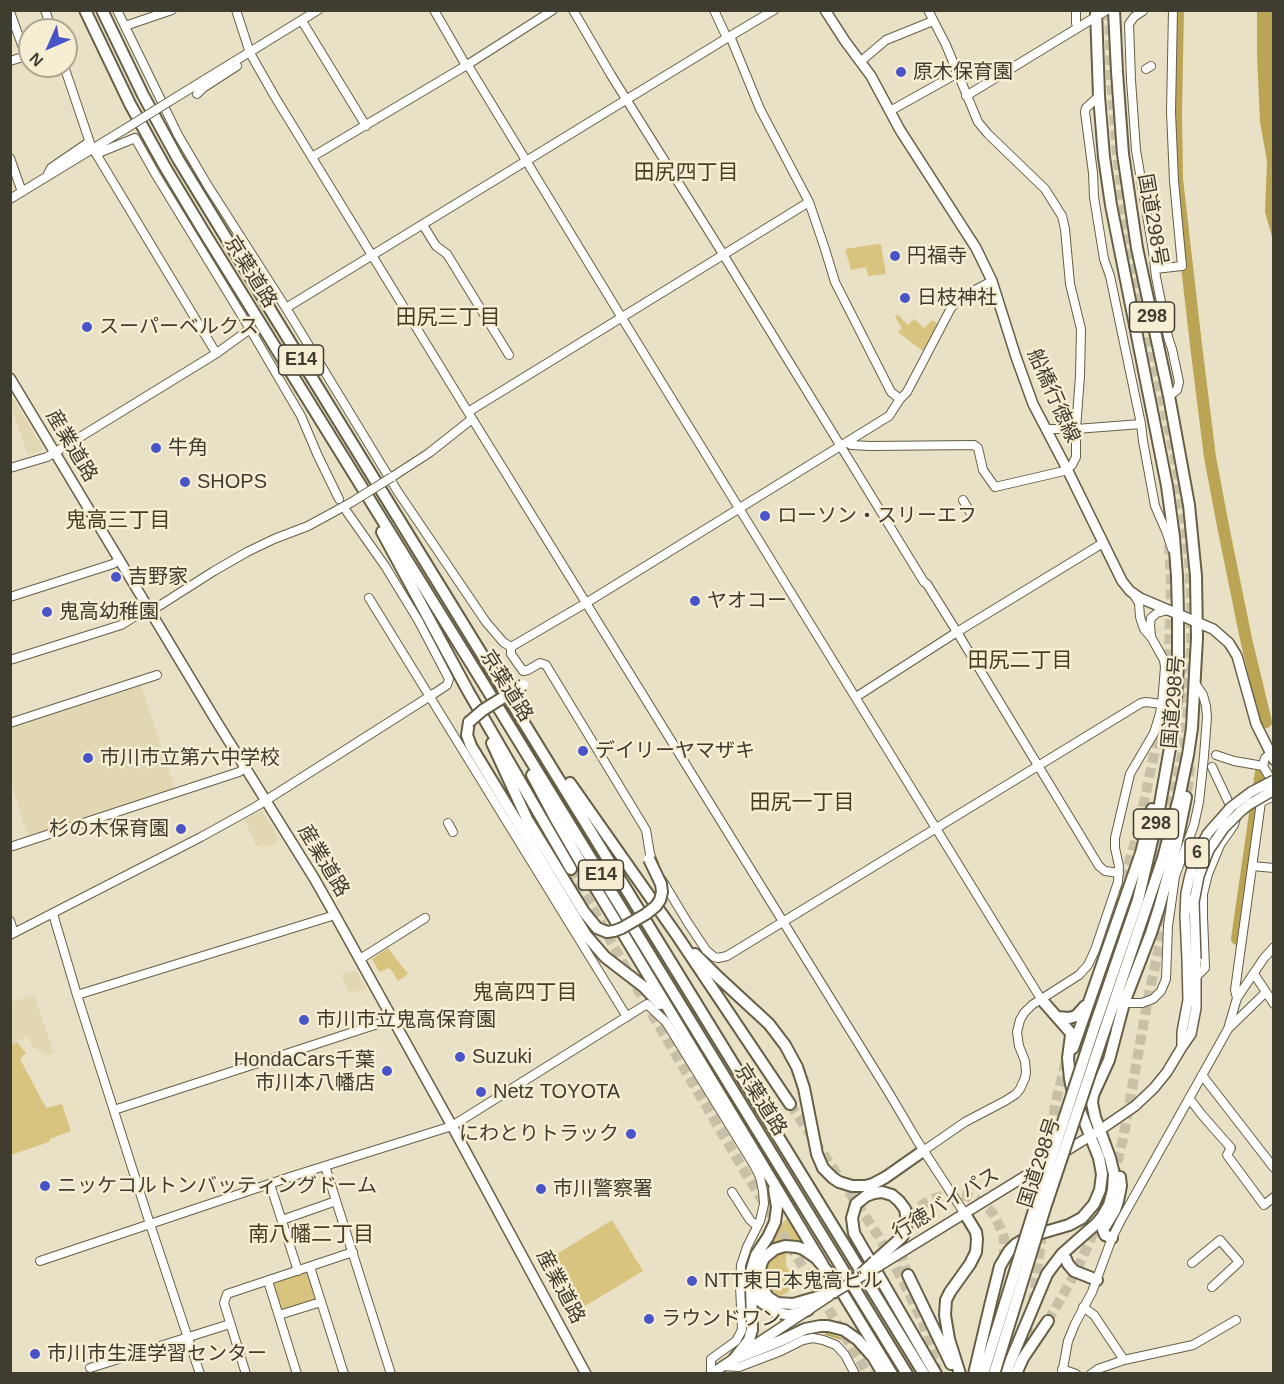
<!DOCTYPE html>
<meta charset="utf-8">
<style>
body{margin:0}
#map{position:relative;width:1284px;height:1384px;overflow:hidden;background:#e9e1c5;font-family:Helvetica,sans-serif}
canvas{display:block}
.frame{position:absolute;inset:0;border:12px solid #3f3c30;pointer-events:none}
.north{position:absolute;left:18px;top:18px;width:60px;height:60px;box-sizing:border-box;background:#f6eed2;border:2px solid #ada791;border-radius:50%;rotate:225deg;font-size:16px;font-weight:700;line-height:24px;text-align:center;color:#3f3c30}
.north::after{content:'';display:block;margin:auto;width:21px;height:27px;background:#4a54c9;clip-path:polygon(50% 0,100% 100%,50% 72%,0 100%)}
</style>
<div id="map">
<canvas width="1284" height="1384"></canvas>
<div class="frame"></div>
<div class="north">N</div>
</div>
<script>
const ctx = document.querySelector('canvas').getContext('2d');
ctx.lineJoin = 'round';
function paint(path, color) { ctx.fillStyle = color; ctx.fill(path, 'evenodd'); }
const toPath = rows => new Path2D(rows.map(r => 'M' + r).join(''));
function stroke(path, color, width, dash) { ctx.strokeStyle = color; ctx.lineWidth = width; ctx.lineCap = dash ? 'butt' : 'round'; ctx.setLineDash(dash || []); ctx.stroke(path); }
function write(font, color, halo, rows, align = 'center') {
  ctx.font = font + ' Helvetica,"Noto Sans JP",sans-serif'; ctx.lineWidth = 5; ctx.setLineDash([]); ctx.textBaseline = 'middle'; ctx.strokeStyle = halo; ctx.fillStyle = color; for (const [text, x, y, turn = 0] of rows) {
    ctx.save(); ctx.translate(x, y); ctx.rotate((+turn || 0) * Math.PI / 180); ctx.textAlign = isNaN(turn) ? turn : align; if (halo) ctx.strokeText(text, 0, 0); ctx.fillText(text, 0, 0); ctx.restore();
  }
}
paint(toPath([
 [14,400,43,449,28,455,11,406,11,401],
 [141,686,176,790,28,837,11,783,10,734,12,733,11,727],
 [262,811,274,830,278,843,262,848,261,846,257,847,244,820],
 [356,970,366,989,349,993,341,975],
 [34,995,54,1053,48,1055,32,1047,28,1036,11,1045,11,1002]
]), '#e1d7b3');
paint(toPath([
 [878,244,881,245,886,274,868,276,866,267,851,270,845,249],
 [898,315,908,325,914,319,924,328,932,320,939,324,924,352,898,332,902,328,895,317],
 [388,948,408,974,398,981,390,968,379,972,372,959],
 [17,1042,26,1053,20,1059,46,1108,62,1104,71,1131,50,1139,49,1142,11,1155,11,1044,12,1045],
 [788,1218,801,1240,772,1242,772,1240,777,1230,781,1224],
 [612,1220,643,1271,567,1317,539,1265],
 [779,1251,784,1251,787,1252,786,1256,786,1265,794,1278,792,1286,787,1293,780,1296,772,1291,768,1286,766,1278,766,1269,768,1262],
 [306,1272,309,1274,317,1299,315,1301,283,1312,280,1310,272,1285,273,1283]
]), '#d8c47e');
paint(toPath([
 [1257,11,1273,11,1273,240,1265,212,1267,161,1260,122,1257,55]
]), '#bba554');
stroke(toPath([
 [826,1334,846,1340]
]), '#bba554', 2);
stroke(toPath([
 [1178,10,1176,112,1177,179,1196,345,1210,457,1223,526,1246,639,1266,722],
 [1237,939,1261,772]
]), '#bba554', 12);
stroke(toPath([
 [1109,10,1111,79,1117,154,1123,203,1131,249,1176,464,1185,525,1189,561,1191,597,1191,654,1187,711,1183,751,1169,817],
 [1166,674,1169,652,1171,586,1169,540],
 [1186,806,1190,765],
 [571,869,643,999,748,1177,868,1374],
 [1149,874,1165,807],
 [1107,937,1137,835,1156,745,1160,719],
 [790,1104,879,1237,903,1281,923,1323,938,1373],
 [1048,1160,1055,1105,1067,1057],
 [1114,1177,1123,1139,1147,1004,1167,910],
 [908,1275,902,1258,901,1247,903,1234,907,1223,912,1214,917,1208,932,1199,945,1195,955,1194,967,1196,979,1201,992,1212,999,1225,1004,1238,1004,1261],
 [1033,1303,1043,1226],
 [1048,1321,1077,1270,1099,1220],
 [1021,1362,1028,1327]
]), '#c7c0a7', 10, [10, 5]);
const minor = toPath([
 [45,10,52,30],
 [117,10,178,135,208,186,286,308,398,492,486,622,503,642,511,647],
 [236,10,250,53,275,97,468,412,889,1093,918,1142,965,1214],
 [434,10,464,62,469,67,622,318,1041,999],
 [573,10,611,75,718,246,924,582,927,584,957,632,1099,866,1105,871,1119,873],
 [714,10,727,38],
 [1143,11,1134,17,1129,24,1131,80,1136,150,1153,251,1156,277,1168,337,1172,349,1179,382,1177,390,1169,396],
 [10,12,26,56],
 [302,21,366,126],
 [1076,23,1076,10],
 [125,26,172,10],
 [730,36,760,109,809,202,825,249,835,282,891,392,900,399],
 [10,61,29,55],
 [860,62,886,40,933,21],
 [64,66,91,146],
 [1146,69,1151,66],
 [197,94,203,88,237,66],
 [966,96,1107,10],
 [1099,96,1086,108,1085,112,1093,173,1094,197,1104,259,1110,276,1141,424,1143,441,1155,506,1166,531,1172,549],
 [170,101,318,10],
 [890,111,958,73],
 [95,152,213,348,217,353],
 [96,154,135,138,156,175,250,329,301,416,318,456,339,499],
 [312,157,467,65,553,10],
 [10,158,22,192],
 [47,176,51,168,89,142],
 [10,199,125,129],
 [423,225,436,246,447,254,509,355],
 [1155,269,1182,266,1174,181,1171,112,1173,10],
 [286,308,727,38,774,10],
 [468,412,809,202],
 [1046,429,1076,429,1141,424],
 [847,442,851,445,870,446,974,445,978,448,983,470,995,487,1064,471,1072,465,1076,457,1076,429,1080,376,1081,329,1070,284,1065,229,1062,216,1045,189,988,134,978,122,946,45,928,10],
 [10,468,47,457,54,453,217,353,250,329],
 [392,477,429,453,472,419],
 [963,500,970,512],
 [10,597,113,564,119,560],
 [369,598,627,1017],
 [1151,636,1150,625,1151,618,1157,613,1168,610],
 [511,647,511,654,523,671,528,670,540,663,546,665,646,830,650,854,654,864],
 [511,647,586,603,889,416,900,399,907,392,951,308,960,298,992,281],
 [10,660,121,625,142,612,159,606,214,571,247,552,274,539,308,526,352,502],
 [856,697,957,632,1103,543],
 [10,723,157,675],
 [1270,754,1265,758,1263,766,1274,785],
 [1216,755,1234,761,1263,766],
 [1245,803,1260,793,1274,786],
 [448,823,453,832],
 [10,847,239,772,245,768],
 [1252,866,1274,868],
 [662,880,688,923,706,950,714,957,718,958,727,956,1141,703,1146,702,1162,704],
 [53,914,77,995,150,1224,200,1374],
 [10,921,14,933],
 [10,935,201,837,257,806,435,693,447,685,449,679,418,620,385,566,347,512],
 [360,959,425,918],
 [1254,974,1274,1004],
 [1197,976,1205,968,1203,917,1203,894,1208,874,1220,845,1234,825,1236,818,1212,767],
 [77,995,335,915],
 [1237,998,1235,990,1261,802,1274,796],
 [1124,1003,1142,1003,1153,999,1161,991,1166,979,1168,926,1173,891,1175,876,1194,825,1199,802,1204,756,1207,717,1206,706,1203,695,1195,683],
 [1228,1029,1266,992],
 [1202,1075,1274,1168],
 [1189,1098,1202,1115,1231,1148,1227,1155,1264,1205,1274,1197],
 [114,1110,393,1019],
 [923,1151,965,1122,1005,1101,1016,1094,1020,1089,1025,1078,1026,1072,1025,1061,1019,1046,1017,1032,1020,1020,1024,1013,1032,1005,1079,975,1088,965,1095,950,1118,882,1119,866,1115,848,1115,838,1130,774,1154,733,1159,717,1162,704,1165,667,1164,660,1151,637,1144,629,1140,617,1139,603,1134,595],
 [325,1166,391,1374],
 [270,1184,298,1271],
 [732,1192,750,1220,757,1226],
 [282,1220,336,1201],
 [40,1261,293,1176,452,1126,647,1004,666,1022,754,1165,760,1177,763,1191,764,1204,760,1221,747,1247,741,1265,740,1285,742,1330,736,1341,711,1359,711,1373],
 [1192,1263,1220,1240,1239,1262,1212,1287],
 [310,1267,344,1374],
 [268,1281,297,1374],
 [1083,1307,1094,1315,1124,1360],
 [279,1315,321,1302],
 [723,1366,739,1367,781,1351,803,1340,813,1338,823,1340,836,1345,845,1355,855,1374],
 [90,1368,230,1324],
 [1062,1369,1076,1374],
 [246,1374,224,1303,227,1294,353,1252],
 [1062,1374,1068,1341,1075,1324,1092,1292,1112,1238,1121,1220,1228,1029,1237,998,1264,958,1274,947],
 [1091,1374,1098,1369,1124,1360,1193,1345,1236,1320]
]);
const major = toPath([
 [825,10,845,41,871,76,900,130,976,248,992,281,1016,357,1033,404,1067,469,1122,581,1130,591,1140,598,1213,629,1229,643,1237,656,1256,724,1274,760],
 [10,378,215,719,314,878,335,915,452,1126,586,1374],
 [1182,1047,1182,1032,1188,1000,1187,959],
 [879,1266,1100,1130,1135,1106,1154,1088,1167,1072,1182,1047,1191,1034,1196,1008,1196,959],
 [711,1374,829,1296]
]);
const highway = toPath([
 [85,10,130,104,165,167,204,232,485,686,907,1374],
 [102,10,143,95,178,159,217,223,924,1374],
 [382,532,468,691,571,869],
 [469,722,467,735,471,746,586,935,605,957,644,987,660,1004],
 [492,743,527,819,584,912,597,928,607,932,614,931],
 [532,775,555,818,592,882,823,1265],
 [570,783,676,934,790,1104],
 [695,954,717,976,769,1024,785,1045,797,1067,804,1088,817,1154,823,1168,833,1178,839,1182,852,1186,865,1186,873,1184,886,1177,923,1151],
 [1057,1017,1069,1018,1076,1016,1085,1006],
 [1095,1025,1138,900,1158,815,1170,748,1176,699,1178,665,1178,614,1177,576,1174,537,1167,486,1111,205,1104,157,1099,96,1096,10],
 [1105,1029,1163,858,1179,798,1188,755,1192,728,1197,638,1196,576,1189,505,1169,396,1137,248,1123,154,1117,72,1114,10],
 [1073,1048,1141,853,1152,809],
 [1112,1238,1105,1235,1103,1230,1115,1210,1118,1201,1121,1186,1120,1177],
 [1066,1259,1068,1264,1074,1271,1097,1280],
 [875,1261,902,1237,905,1232,907,1221,905,1209,899,1201,892,1195,882,1192,874,1193,866,1196,856,1204,852,1218,854,1233,936,1374],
 [908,1275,951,1364],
 [753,1287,756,1296,760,1301,775,1312,788,1315,795,1314,808,1310],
 [835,1292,793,1304,777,1303,768,1297,760,1284,759,1273,762,1262,765,1257,775,1249,785,1246,797,1247,803,1249,816,1258,834,1279,892,1374],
 [990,1306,1000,1266,1009,1251,1016,1244,1028,1237,1069,1225,1082,1218,1094,1204,1100,1190,1102,1174,1099,1158,1073,1093,1070,1079,1068,1058,1071,1035,1070,1032,1041,999],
 [734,1359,749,1340,752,1330,751,1281,752,1268,756,1255,768,1237,775,1222,777,1207,774,1189],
 [734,1359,780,1341,805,1329,820,1326,828,1326,844,1330,858,1340,873,1357,883,1374],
 [960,1374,949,1339,945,1315,946,1300,950,1292,970,1264,976,1252,977,1239,976,1232,965,1214],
 [1005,1374,1047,1274,1062,1254,1096,1224,1102,1217,1109,1205,1113,1190,1114,1174,1110,1158,1095,1117,1092,1103,1093,1095,1109,1060,1124,1003,1151,933,1159,908,1176,846,1186,797],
 [1016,1374,1023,1358,1048,1321]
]);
stroke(minor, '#665f46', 10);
stroke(major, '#665f46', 12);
stroke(highway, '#665f46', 14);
stroke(minor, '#fff', 8);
stroke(major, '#fff', 9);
stroke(highway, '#fff', 10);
const minorBridge = toPath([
 [125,129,170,101],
 [352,502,392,477]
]);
const majorBridge = toPath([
 [1187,959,1185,916,1186,893,1190,875,1197,853,1208,833,1231,807,1251,792,1274,780],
 [1196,959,1194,902,1199,876,1209,850,1224,828,1241,811,1250,804,1274,790],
 [835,1292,879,1266]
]);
const highwayBridge = toPath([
 [469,722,483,710,523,685],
 [614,931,622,928,646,914,656,906,660,900,662,892,661,884,649,859],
 [856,1279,875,1261],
 [974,1374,990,1306],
 [983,1374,1035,1207,1095,1025],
 [994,1374,1045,1208,1105,1029]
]);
stroke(minorBridge, '#665f46', 10, []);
stroke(majorBridge, '#665f46', 12, []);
stroke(highwayBridge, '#665f46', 14, []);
stroke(minorBridge, '#fff', 8);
stroke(majorBridge, '#fff', 9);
stroke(highwayBridge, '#fff', 10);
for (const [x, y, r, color] of [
 [901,72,6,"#4a54c9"],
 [895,256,6,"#4a54c9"],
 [905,298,6,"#4a54c9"],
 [87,327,6,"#4a54c9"],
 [156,448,6,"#4a54c9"],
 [185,482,6,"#4a54c9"],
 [765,516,6,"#4a54c9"],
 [116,577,6,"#4a54c9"],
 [695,601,6,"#4a54c9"],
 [47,612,6,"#4a54c9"],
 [583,751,6,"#4a54c9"],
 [88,758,6,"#4a54c9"],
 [181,829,6,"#4a54c9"],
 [304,1020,6,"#4a54c9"],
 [460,1057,6,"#4a54c9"],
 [387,1071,6,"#4a54c9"],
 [481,1092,6,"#4a54c9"],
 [631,1134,6,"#4a54c9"],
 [45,1186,6,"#4a54c9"],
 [541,1189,6,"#4a54c9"],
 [692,1281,6,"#4a54c9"],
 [649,1319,6,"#4a54c9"],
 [35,1354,6,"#4a54c9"]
]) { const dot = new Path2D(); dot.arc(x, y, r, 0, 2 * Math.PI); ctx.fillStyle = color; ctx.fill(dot); stroke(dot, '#f6eed2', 2); }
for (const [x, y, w] of [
 [1152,317,45],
 [301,360,45],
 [1156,824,45],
 [1197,853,24],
 [601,875,45]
]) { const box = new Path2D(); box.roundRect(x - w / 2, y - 15, w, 30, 4.5); ctx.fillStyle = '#f6eed2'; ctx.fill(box); stroke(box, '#3f3c30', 1.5); }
write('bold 18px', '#3f3c30', null, [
 ["298",1152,317],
 ["E14",301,360],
 ["298",1156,824],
 ["6",1197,853],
 ["E14",601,875]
]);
write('20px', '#3f3c30', '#f6eed2', [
 ["原木保育園",913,72],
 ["円福寺",907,256],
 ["日枝神社",917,298],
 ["スーパーベルクス",99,327],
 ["牛角",168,448],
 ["SHOPS",197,482],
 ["ローソン・スリーエフ",777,516],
 ["吉野家",128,577],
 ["ヤオコー",707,601],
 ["鬼高幼稚園",59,612],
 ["デイリーヤマザキ",595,751],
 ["市川市立第六中学校",100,758],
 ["杉の木保育園",169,829,"right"],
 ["市川市立鬼高保育園",316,1020],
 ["Suzuki",472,1057],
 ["HondaCars千葉",375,1060,"right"],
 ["市川本八幡店",375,1083,"right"],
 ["Netz TOYOTA",493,1092],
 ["にわとりトラック",619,1134,"right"],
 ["ニッケコルトンバッティングドーム",57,1186],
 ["市川警察署",553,1189],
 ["NTT東日本鬼高ビル",704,1281],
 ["ラウンドワン",661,1319],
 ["市川市生涯学習センター",47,1354]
], 'left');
write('20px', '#3f3c30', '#f6eed2', [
 ["国道298号",1152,220,80],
 ["京葉道路",250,272,58],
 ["船橋行徳線",1053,396,66],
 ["産業道路",71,446,59],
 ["京葉道路",506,686,58],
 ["国道298号",1174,702,-85],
 ["産業道路",323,861,59],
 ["京葉道路",760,1100,58],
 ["国道298号",1040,1163,-72],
 ["行徳バイパス",946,1204,-31],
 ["産業道路",560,1287,62]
]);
write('21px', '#453e26', '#f6eed2', [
 ["田尻四丁目",686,173],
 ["田尻三丁目",448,318],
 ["鬼高三丁目",118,521],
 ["田尻二丁目",1020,661],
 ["田尻一丁目",802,803],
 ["鬼高四丁目",525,993],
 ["南八幡二丁目",311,1235]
]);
</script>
